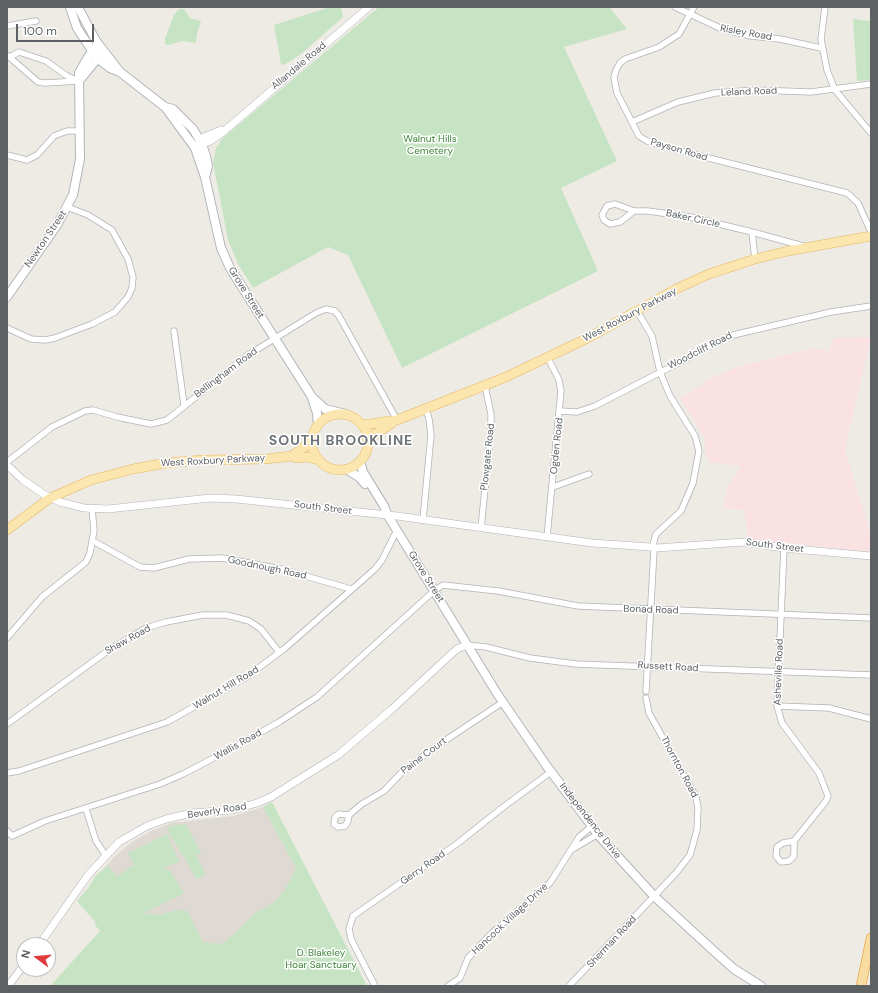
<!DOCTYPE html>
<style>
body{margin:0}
#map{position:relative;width:878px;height:993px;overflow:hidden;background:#eeebe5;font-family:"DM Sans",sans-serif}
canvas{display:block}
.frame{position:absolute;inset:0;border:8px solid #5d6164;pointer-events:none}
.north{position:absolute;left:16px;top:937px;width:40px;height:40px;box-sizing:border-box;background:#fff;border:1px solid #bec0c1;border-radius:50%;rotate:286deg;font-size:11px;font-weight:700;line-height:16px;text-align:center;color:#5d6164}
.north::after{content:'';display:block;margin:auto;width:14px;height:18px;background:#de3b3f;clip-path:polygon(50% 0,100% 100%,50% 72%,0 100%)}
.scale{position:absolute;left:16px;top:24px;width:78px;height:18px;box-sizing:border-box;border:2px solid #5d6164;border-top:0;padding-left:5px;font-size:12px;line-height:14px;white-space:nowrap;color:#5d6164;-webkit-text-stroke:3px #fff;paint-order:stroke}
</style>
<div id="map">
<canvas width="878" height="993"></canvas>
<div class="frame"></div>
<div class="north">N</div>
<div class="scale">100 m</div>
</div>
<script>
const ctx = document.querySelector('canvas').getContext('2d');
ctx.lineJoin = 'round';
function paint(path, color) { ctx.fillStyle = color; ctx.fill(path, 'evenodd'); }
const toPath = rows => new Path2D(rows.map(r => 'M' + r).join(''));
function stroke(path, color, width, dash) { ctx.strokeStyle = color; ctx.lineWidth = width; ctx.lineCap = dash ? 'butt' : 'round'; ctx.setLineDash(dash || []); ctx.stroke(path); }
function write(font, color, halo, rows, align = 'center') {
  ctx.font = font + ' "DM Sans",sans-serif'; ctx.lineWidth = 3; ctx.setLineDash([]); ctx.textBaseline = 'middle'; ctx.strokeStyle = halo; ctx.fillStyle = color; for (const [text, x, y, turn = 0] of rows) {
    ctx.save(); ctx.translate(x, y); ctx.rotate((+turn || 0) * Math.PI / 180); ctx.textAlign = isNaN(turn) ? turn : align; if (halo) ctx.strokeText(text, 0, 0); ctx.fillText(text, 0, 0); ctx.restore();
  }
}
paint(toPath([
 [263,807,326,923,221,976,95,925,100,873,115,856,132,842,151,831,171,823,233,816]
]), '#dedad3');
paint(toPath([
 [871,337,845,449,871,536,871,552,748,539,744,510,722,508,729,485,741,466,709,462,706,456,704,437,680,398,703,385,705,380,740,366,814,348,829,351,834,338]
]), '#fae2e3');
paint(toPath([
 [330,7,341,8,343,16,342,18,301,54,284,65,281,64,274,25],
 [379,7,609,7,627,29,564,47,617,161,561,188,598,271,402,368,348,255,328,247,253,288,238,264,228,240,213,162,216,148,223,138],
 [179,9,184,9,190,18,201,21,197,34,196,43,182,41,168,45,165,44,165,39,174,15],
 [853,19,871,21,871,80,857,81],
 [272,802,367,986,50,986,100,931,95,925,96,923,77,901,89,887,96,875,108,866,117,877,130,867,134,866,128,853,167,834,179,861,164,868,170,871,184,893,144,913,158,915,177,910,187,911,203,942,222,944,241,928,255,913,264,909,277,900,286,888,296,868,263,807],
 [186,824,201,853,196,855,206,875,196,879,186,860,168,831,170,826]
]), '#c6e4c3');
const minor = toPath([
 [675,7,722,29,751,36,780,39,821,48],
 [694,7,679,34,659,47,625,59,620,63,616,70,614,77,617,93,639,136,647,141,673,149,847,193,858,203,871,232],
 [825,7,821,39,827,70,835,90,871,133],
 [7,26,36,21],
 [7,55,38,82,45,83,79,81],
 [10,57,19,52,46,61,67,76,78,81],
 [632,122,678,102,715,93,755,90,811,92,871,84],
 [7,155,27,160,37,155,54,136,67,131,80,131],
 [634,211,620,222,610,224,604,220,602,215,607,206,615,204,634,211,648,211,690,217,752,232,755,259],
 [752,232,803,246],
 [637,311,652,336,660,372,670,396,695,436,699,451,693,483,681,511,656,534,653,545],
 [7,328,31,339,45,340,55,338,92,324,115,312,128,297,132,288,133,277,128,259,112,230,88,215,67,207],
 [174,331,184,405],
 [560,411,577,412,595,406,715,344,729,336,831,312,871,306],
 [7,462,52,427,85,411,93,410,117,417,151,424,167,420,248,355,316,313,326,309,335,311,339,316,397,420],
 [553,487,589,474],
 [423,520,431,435,429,419,426,409],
 [481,528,491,430,491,414,485,386],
 [547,537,561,391,559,380,548,358],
 [93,541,140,567,154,568,189,559,222,558,281,569,351,589],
 [784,548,777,706,782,723,819,773,828,796,826,801,794,841,783,843,777,847,776,856,781,862,789,861,794,856,794,841],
 [7,638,42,597,86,562,90,553,94,530,92,509],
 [467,645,486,647,530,658,576,664,871,675],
 [646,691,654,550],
 [777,706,829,708,871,719],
 [7,724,109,650,146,628,166,622,203,615,226,615,238,618,249,621,261,629,279,652],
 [7,773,19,771,167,722,245,678,284,649,375,569,382,560,397,530],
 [86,809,96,841,106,856],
 [349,815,339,814,335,817,334,824,338,827,345,826,348,821,349,815,362,804,384,791,402,772,434,748,503,702],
 [7,831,12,836,45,821,160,784,183,774,233,748,279,722,317,697,435,590,443,585,498,591,578,606,871,618],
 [573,849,598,834],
 [375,986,351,939,349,929,353,916,458,843,502,808,552,771],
 [448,986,460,978,468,958,492,933,550,883,579,837,592,826],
 [569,986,676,873,690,855,697,830,698,808,696,797,649,713,646,698]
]);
const tertiary = toPath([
 [198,144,204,137,221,130],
 [198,146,210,141,223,132,369,7],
 [7,465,23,480,45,495,60,502,84,508,108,509,210,498,236,499,397,516,592,543,651,547],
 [656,548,744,542,784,548,871,556],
 [39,945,88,875,119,842,147,826,166,819,192,813,232,810,257,803,271,797,338,755,392,709,447,658,457,649,467,645],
 [8,986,24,965]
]);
const secondary = toPath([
 [70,7,77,28,97,58,110,68,120,72,165,107,173,109,193,129,202,144,206,156,208,166,205,177],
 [78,7,96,41,120,72],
 [79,81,101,54],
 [165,107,195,148,205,177,221,248,230,268,312,397,325,409,346,414],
 [7,297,57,225,73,195,80,159,79,73,88,57,98,45],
 [312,398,317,413,318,425],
 [360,461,363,472,384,506,388,516,498,695,546,765,600,837,654,896,715,952,734,969,761,986],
 [346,469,359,477,365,484]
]);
const primary = toPath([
 '312 442a28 28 0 1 1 56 0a28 28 0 1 1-56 0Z',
 [363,425,397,420,506,377,590,337,676,289,709,274,755,259,788,251,871,236],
 [368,441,371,437,392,423],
 [292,456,313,440],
 [7,530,50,498,91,480,133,469,166,463,202,460,266,459,292,456,297,458,307,457,319,460]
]);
const trunk = toPath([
 [861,986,871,938]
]);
stroke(minor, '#b0b3b6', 7);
stroke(tertiary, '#b0b3b6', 8);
stroke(secondary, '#b1b5b9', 10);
stroke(primary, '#e8b664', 10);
stroke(trunk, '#e48c0f', 10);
stroke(minor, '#fff', 5.5);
stroke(tertiary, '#fff', 7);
stroke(secondary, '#fff', 8);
stroke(primary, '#fae6ae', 9);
stroke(trunk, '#f8dca1', 9);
write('10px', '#5d6164', '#fff', [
 ["Risley Road",746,33,10],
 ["Allandale Road",299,66,-40],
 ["Leland Road",749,92,-2],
 ["Payson Road",679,150,16],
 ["Baker Circle",693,219,12],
 ["Newton Street",46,239,-56],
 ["Grove Street",246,293,58],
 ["West Roxbury Parkway",630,315,-28],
 ["Woodcliff Road",700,351,-27],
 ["Bellingham Road",226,373,-37],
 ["Ogden Road",557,446,-84],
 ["Plowgate Road",488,457,-84],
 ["West Roxbury Parkway",213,461,-3],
 ["South Street",323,508,7],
 ["South Street",775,546,7],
 ["Goodnough Road",267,568,12],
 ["Grove Street",426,577,58],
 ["Bonad Road",651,610,2],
 ["Shaw Road",128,640,-29],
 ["Russett Road",668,667,3],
 ["Asheville Road",779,672,-88],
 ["Walnut Hill Road",226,688,-31],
 ["Wallis Road",238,745,-29],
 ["Paine Court",424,756,-37],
 ["Thornton Road",679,767,62],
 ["Beverly Road",217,811,-9],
 ["Independence Drive",590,821,52],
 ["Gerry Road",423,868,-35],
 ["Hancock Village Drive",510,919,-43],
 ["Sherman Road",612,942,-47]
]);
write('10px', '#3f853b', '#fff', [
 ["Walnut Hills",430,139],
 ["Cemetery",430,151],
 ["D. Blakeley",321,953],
 ["Hoar Sanctuary",321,965]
]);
ctx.letterSpacing = '1px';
write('bold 14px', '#6e7376', '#fff', [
 ["SOUTH BROOKLINE",341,441]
]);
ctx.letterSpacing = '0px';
</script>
